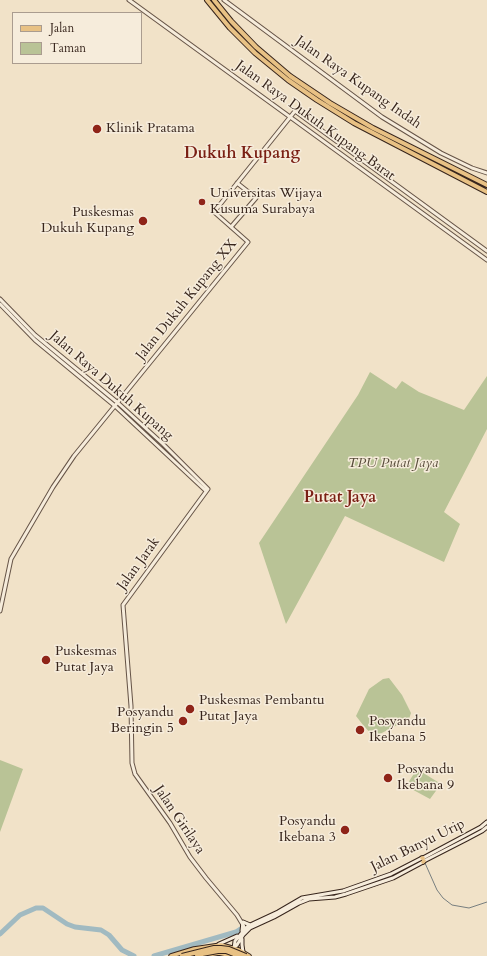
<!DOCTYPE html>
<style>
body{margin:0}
#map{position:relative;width:487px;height:956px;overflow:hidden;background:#f1e2c8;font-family:Cardo,serif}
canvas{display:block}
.legend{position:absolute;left:12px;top:12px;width:130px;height:52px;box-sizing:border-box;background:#f6ecdb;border:1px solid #aa9c8f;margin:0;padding:5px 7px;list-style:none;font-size:12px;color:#37251c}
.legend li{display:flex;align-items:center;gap:8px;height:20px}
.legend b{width:20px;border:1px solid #aa9c8f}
</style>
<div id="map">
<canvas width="487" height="956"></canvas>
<ul class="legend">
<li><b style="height:5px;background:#e8c184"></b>Jalan</li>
<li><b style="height:11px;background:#b9c396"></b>Taman</li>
</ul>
</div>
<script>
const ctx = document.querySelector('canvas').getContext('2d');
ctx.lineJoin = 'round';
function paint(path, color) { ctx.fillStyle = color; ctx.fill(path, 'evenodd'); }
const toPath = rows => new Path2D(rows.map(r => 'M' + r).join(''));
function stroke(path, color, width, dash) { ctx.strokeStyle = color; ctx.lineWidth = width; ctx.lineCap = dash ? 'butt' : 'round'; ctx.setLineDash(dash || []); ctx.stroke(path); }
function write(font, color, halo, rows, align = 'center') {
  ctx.font = font + ' Cardo,serif'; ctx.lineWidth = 3; ctx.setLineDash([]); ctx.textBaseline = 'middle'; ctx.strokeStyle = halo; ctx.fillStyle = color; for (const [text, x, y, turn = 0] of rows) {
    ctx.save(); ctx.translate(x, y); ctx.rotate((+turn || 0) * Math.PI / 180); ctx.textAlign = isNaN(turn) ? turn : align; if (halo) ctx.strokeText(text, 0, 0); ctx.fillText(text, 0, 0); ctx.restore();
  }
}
paint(toPath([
 [370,372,396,389,402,381,419,392,464,410,487,376,487,429,444,512,460,524,444,562,345,516,286,624,259,543,358,395],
 [389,678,402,695,411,713,409,719,374,737,363,725,356,716,369,689,383,679],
 [0,760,23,769,0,832],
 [417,769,441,784,430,799,406,786]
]), '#b9c396');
stroke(toPath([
 [425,863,437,890,443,898,452,905,469,908,487,902]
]), '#777e7f', 1);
stroke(toPath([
 [0,934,20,915,36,908,43,908,67,924,75,927,101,930,109,935,122,950,134,956],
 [154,956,236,932,242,928]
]), '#a1bac1', 5);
const tertiary = toPath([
 [129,0,487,260],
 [224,0,382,117,441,153,472,168,487,173],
 [231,227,256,198,237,183],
 [0,299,35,335,118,403,163,444,208,489,123,605,131,706,132,763,135,774,170,823,190,857,206,878,237,915,246,930],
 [0,304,35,340,115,406,206,491],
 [0,611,11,559,53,487,74,456,248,242,214,212,295,111,487,251]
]);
const secondary = toPath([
 [423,858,481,827,487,822],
 [424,861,467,839,482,831,487,827],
 [242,931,243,922,250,925],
 [242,939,242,945,243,952],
 [219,944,237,936],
 [232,949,237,945,243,935,250,928,274,917,299,903,309,899,335,897,346,894,393,878,423,862],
 [234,949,235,941,248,926,278,912,302,898,343,891,391,874,422,858]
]);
const primary = toPath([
 [422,858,423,858],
 [423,862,424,861],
 [171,956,194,949,221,945,239,950,249,956],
 [203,956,219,953,232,956]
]);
const motorway = toPath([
 [207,0,230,28,255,53,288,80,317,100,354,123,487,192],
 [214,0,231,21,256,47,290,76,330,103,373,128,487,185]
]);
stroke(tertiary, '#665447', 5);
stroke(secondary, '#37251c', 5);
stroke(primary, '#37251c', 5.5);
stroke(motorway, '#37251c', 6);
stroke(tertiary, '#f6ecdb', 3);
stroke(secondary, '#f6ecdb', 3);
stroke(primary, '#e8c184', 3.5);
stroke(motorway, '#e8c184', 4);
const trunkBridge = toPath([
 [197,955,218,951,226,951,239,956],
 [182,956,214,948,221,948,229,949,246,956]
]);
stroke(trunkBridge, '#37251c', 6, []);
stroke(trunkBridge, '#e8c184', 4);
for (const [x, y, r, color] of [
 [97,129,5,"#8f2418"],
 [202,202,4,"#8f2418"],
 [143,221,5,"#8f2418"],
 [46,660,5,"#8f2418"],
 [190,709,5,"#8f2418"],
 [183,721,5,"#8f2418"],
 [360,730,5,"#8f2418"],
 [388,778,5,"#8f2418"],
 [345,830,5,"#8f2418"]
]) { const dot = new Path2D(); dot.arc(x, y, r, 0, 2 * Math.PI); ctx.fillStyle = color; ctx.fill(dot); stroke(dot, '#f6ecdb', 1.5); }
write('14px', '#37251c', '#f6ecdb', [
 ["Jalan Raya Kupang Indah",358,83,35],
 ["Jalan Raya Dukuh Kupang Barat",315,121,36],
 ["Jalan Dukuh Kupang XX",187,300,-51],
 ["Jalan Raya Dukuh Kupang",111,386,41],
 ["Jalan Jarak",139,564,-54],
 ["Jalan Girilaya",179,820,56],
 ["Jalan Banyu Urip",418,846,-26]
]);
write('14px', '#37251c', '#f6ecdb', [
 ["Klinik Pratama",106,129],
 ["Universitas Wijaya",210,194],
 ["Kusuma Surabaya",210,210],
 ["Puskesmas",134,213,"right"],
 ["Dukuh Kupang",134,229,"right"],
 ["Puskesmas",55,652],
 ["Putat Jaya",55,668],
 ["Puskesmas Pembantu",199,701],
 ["Putat Jaya",199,717],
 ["Posyandu",174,713,"right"],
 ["Beringin 5",174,729,"right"],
 ["Posyandu",369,722],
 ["Ikebana 5",369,738],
 ["Posyandu",397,770],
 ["Ikebana 9",397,786],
 ["Posyandu",336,822,"right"],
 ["Ikebana 3",336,838,"right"]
], 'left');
write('italic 14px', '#584c3a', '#f6ecdb', [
 ["TPU Putat Jaya",393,464]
]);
write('bold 16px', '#7a1f14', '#f6ecdb', [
 ["Dukuh Kupang",242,154],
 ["Putat Jaya",340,498]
]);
</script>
